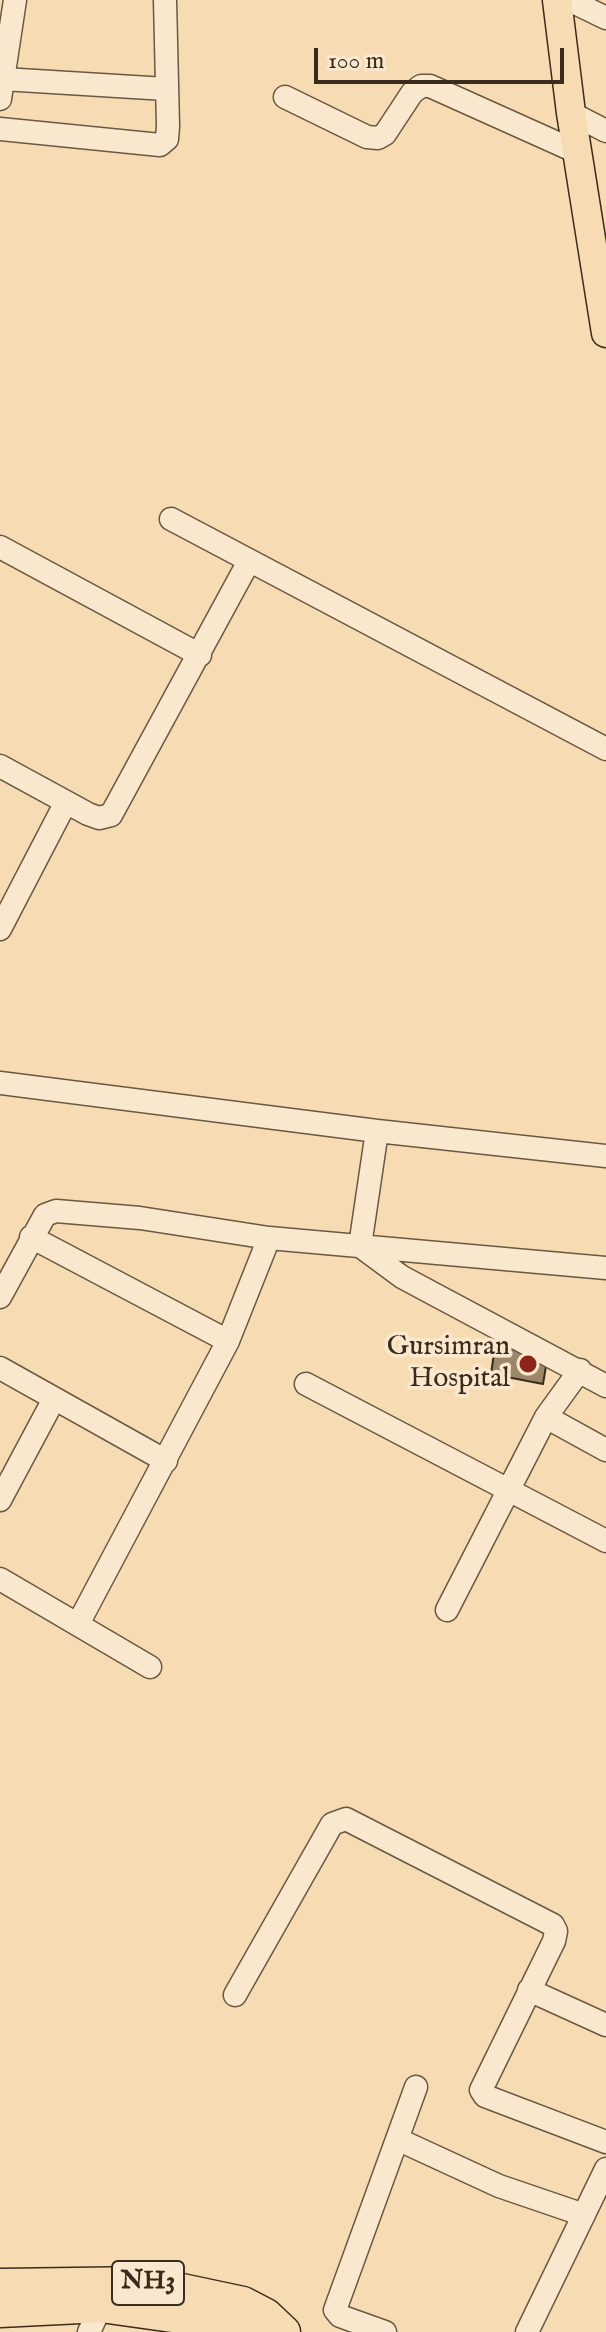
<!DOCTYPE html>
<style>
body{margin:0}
#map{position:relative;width:606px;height:2332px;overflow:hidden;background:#f7dbb3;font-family:"IM FELL English",serif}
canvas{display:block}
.scale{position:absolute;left:314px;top:48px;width:250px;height:36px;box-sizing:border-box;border:4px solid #3a2c1d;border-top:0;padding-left:10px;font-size:24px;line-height:28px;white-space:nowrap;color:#3a2c1d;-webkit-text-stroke:6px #fae8ce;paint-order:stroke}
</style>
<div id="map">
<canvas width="606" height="2332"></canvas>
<div class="scale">100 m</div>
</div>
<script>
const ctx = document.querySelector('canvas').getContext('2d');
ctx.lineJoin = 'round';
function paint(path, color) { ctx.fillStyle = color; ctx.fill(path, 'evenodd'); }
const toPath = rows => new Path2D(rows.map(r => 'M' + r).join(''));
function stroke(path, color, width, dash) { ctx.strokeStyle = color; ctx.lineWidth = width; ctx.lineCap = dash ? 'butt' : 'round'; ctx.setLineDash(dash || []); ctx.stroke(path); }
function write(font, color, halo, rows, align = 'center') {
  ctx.font = font + ' "IM FELL English",serif'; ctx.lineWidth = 7; ctx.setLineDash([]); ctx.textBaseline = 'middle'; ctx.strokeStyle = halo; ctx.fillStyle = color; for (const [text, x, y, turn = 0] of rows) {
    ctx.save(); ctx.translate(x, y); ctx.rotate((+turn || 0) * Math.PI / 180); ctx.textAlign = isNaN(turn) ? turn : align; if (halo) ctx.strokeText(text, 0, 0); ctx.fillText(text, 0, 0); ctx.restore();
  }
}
const building = toPath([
 [496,1339,547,1360,543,1384,491,1374,496,1339]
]);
paint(building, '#9c876b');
stroke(building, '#3a2c1d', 2);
const minor = toPath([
 [569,0,606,18],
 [3,79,166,89],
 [285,97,367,137,378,138,385,134,412,93,421,86,430,86,577,152],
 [0,99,15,0],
 [571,113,606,131],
 [0,129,160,145,167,139,168,126,165,0],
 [171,519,606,749],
 [0,547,200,655],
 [0,766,88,814,99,818,111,815,248,563],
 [0,929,66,802],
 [0,1083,377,1131,606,1156],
 [377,1131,360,1246,402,1277,606,1386],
 [31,1237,228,1341],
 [0,1297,45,1215,56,1211,140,1218,269,1238,606,1268],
 [0,1368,166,1461],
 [306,1384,606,1541],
 [546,1417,606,1450],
 [0,1500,54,1399],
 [0,1579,150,1667],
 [447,1610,546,1417,580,1370],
 [78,1624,228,1341,269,1238],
 [529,1990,606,2025],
 [235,1995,332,1824,346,1819,553,1925,556,1931,554,1941,481,2090,485,2096,606,2142],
 [397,2139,499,2186,584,2215],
 [89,2332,101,2306],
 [385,2332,340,2316,335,2310,416,2087],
 [527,2332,606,2169]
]);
const major = toPath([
 [557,0,571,113,606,333]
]);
const highway = toPath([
 [0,2285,149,2283,243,2303,266,2315,284,2332],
 [0,2311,101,2306,216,2322,249,2332]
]);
stroke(minor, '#695842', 25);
stroke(major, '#3a2c1d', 31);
stroke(highway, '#3a2c1d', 35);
stroke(minor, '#fae8ce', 22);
stroke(major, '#f7dbb3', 28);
stroke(highway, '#f7dbb3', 32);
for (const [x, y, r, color] of [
 [528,1364,10,"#8f2418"]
]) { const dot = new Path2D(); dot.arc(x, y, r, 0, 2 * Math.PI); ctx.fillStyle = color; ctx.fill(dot); stroke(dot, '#fae8ce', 3); }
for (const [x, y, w] of [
 [148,2283,72]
]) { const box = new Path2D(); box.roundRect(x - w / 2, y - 22, w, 44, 6); ctx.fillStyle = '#fae8ce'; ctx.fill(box); stroke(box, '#3a2c1d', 2); }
write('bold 26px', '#3a2c1d', null, [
 ["NH3",148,2283]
]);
write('28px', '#3a2c1d', '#fae8ce', [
 ["Gursimran",510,1348],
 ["Hospital",510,1380]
], 'right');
</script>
